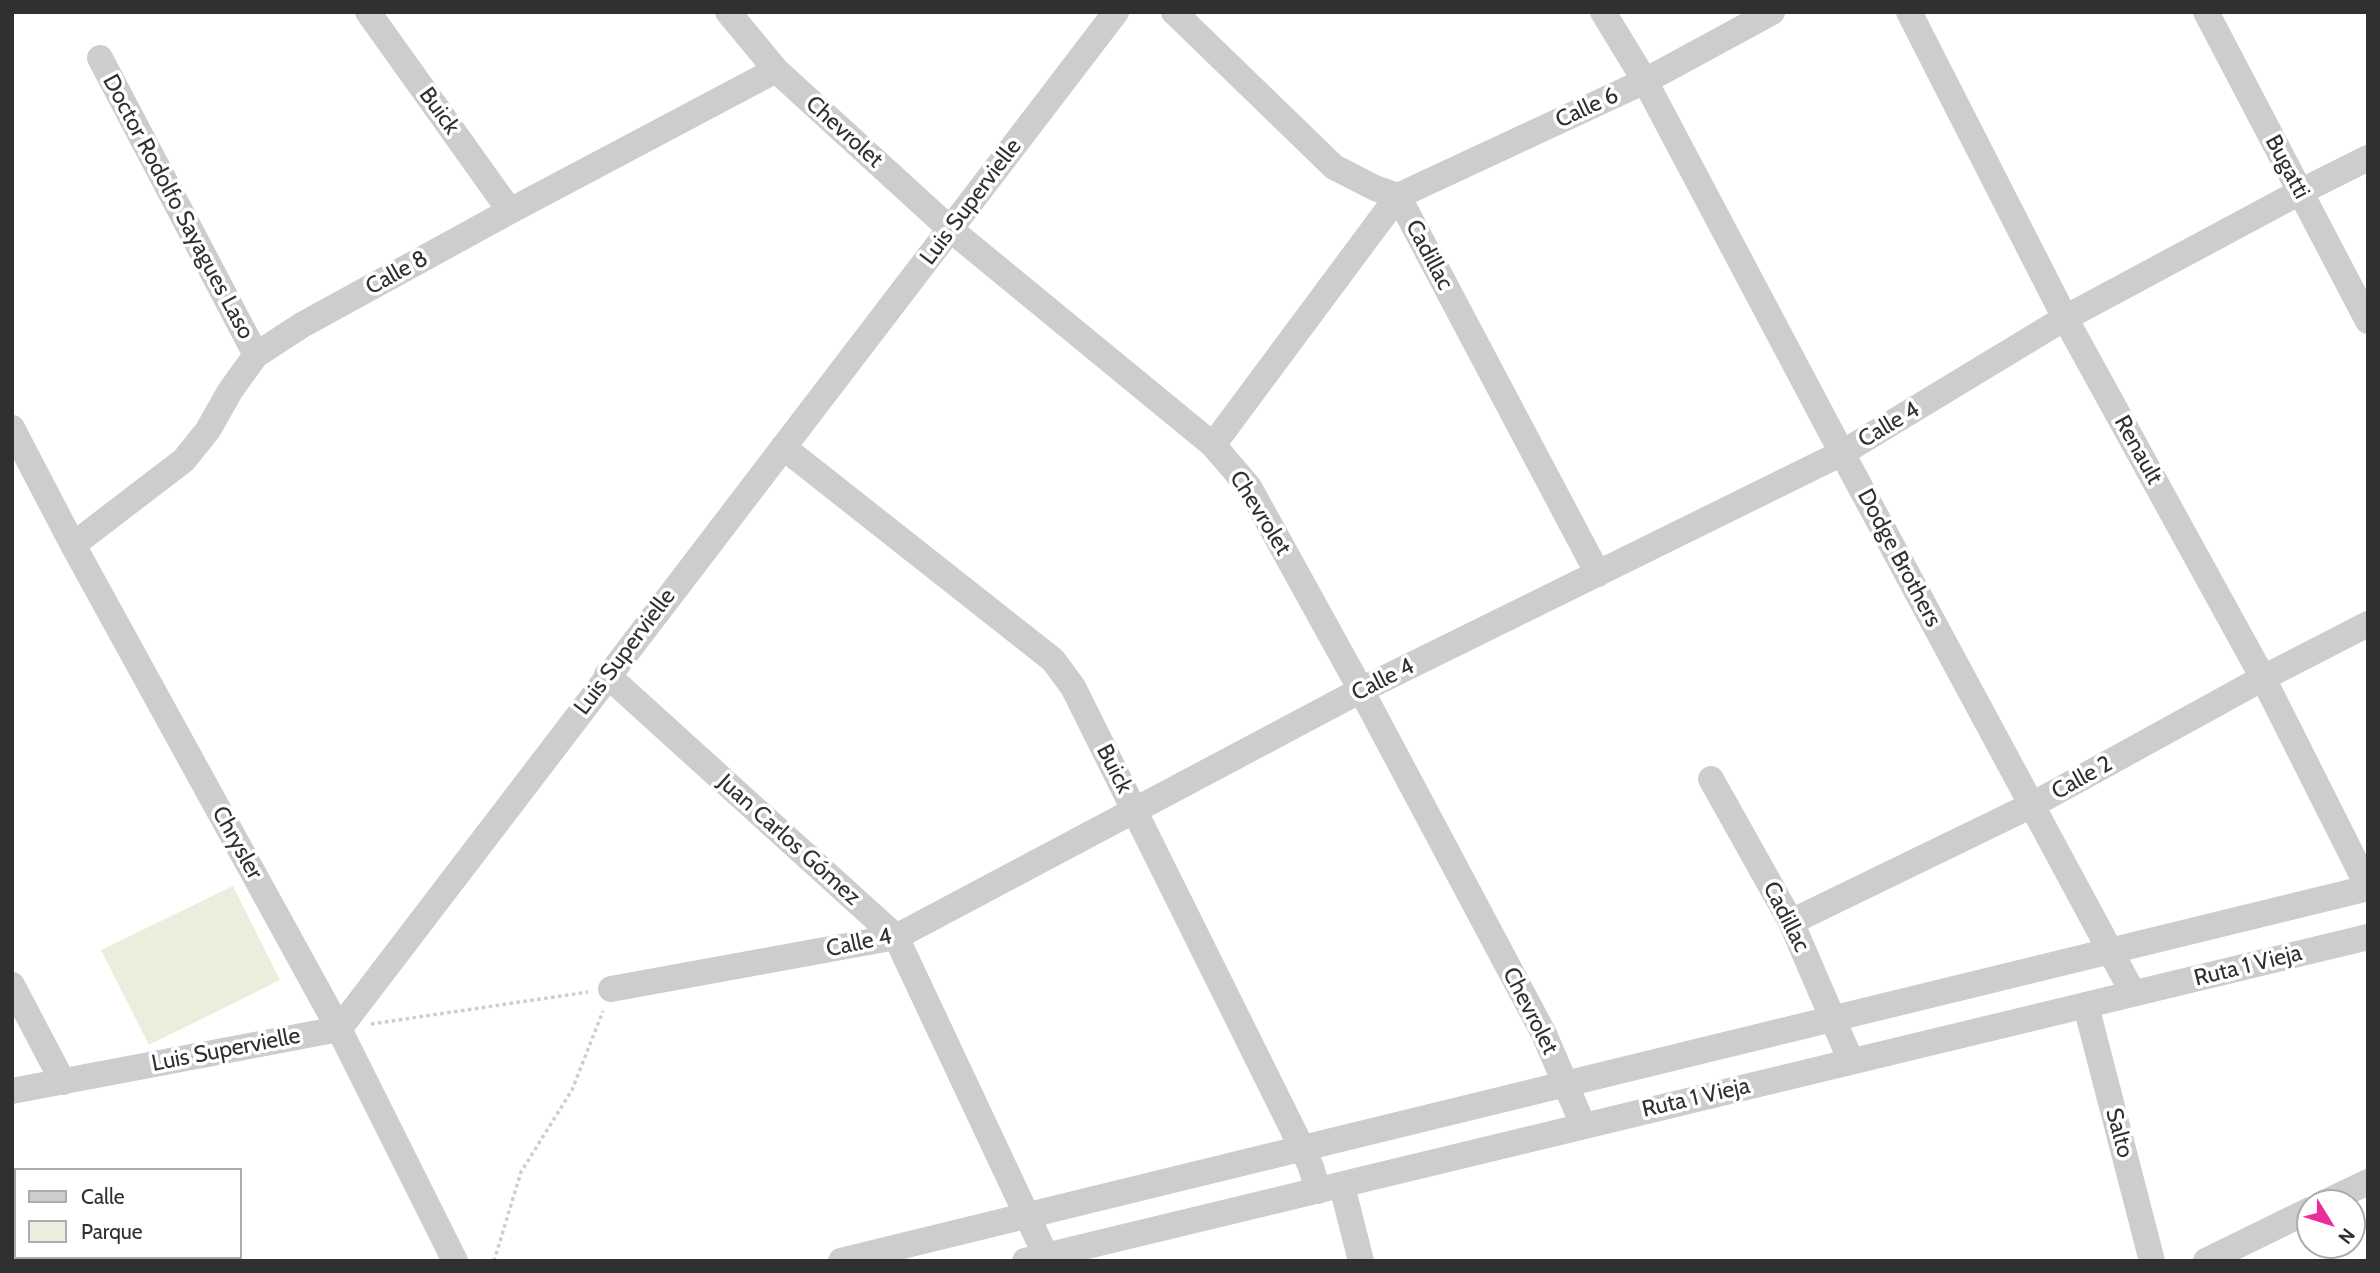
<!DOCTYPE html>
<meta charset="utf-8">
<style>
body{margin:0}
#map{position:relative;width:2380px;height:1273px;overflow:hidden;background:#fff;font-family:Cabin,sans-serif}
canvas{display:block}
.frame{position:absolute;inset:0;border:14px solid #303030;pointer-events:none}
.legend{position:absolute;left:14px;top:1168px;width:228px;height:91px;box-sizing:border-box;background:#fff;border:2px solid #acacac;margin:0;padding:9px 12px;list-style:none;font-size:21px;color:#303030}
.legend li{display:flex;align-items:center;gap:14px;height:35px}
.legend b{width:35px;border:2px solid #acacac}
.north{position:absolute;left:2296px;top:1189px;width:70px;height:70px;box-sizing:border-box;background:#fff;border:2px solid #acacac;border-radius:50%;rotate:128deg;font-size:19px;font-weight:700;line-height:28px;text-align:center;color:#303030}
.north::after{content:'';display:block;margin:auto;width:24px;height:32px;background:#eb2e9a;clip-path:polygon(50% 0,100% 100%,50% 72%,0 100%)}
</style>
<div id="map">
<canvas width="2380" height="1273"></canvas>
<div class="frame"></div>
<ul class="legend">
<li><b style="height:9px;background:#cdcdcd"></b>Calle</li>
<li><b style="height:19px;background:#ededde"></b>Parque</li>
</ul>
<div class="north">N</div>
</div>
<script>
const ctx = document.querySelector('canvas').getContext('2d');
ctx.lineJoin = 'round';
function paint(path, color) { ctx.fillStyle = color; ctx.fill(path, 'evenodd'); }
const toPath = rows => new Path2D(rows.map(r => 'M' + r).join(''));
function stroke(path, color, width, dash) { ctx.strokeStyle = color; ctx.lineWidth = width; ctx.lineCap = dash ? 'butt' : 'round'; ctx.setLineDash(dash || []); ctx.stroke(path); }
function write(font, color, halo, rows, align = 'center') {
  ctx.font = font + ' Cabin,sans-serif'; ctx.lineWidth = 7; ctx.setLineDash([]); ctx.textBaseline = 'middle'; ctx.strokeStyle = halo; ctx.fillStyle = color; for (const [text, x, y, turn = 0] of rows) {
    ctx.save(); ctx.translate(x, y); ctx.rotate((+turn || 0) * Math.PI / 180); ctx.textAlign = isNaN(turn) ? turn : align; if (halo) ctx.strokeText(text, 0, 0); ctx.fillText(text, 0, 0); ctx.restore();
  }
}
paint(toPath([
 [233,886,280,980,149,1045,101,950]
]), '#ededde');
stroke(toPath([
 [371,1024,588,992],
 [494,1261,521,1172,572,1090,603,1011]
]), '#cdcdcd', 3.5, [3.5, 3.5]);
stroke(toPath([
 [368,12,510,211],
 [728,12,776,70,950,229,1213,445,1249,487,1361,690,1544,1034,1583,1125],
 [1174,12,1334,167,1375,188,1398,196,1598,574],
 [1603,12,1645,81,1842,453,2133,993],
 [1909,12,2065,318,2263,678,2368,887],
 [2206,12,2368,321],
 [100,58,256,355],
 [12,428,73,545,339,1029,455,1261],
 [1213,445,1398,196,1645,81,1772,12],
 [783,447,1053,660,1073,687,1302,1148,1311,1167,1318,1191],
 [73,545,184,460,208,430,230,391,256,355,302,325,510,211,776,70],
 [607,675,896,937,1046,1256],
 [1711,779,1791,922,1851,1061],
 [1791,922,2032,805,2263,678,2368,624],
 [12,985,63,1082],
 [611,989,896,937,1361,690,1842,453,2065,318,2300,192,2368,158],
 [2086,1006,2152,1261],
 [12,1091,339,1029,1116,12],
 [1342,1186,1361,1261],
 [2324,1203,2368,1182],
 [841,1261,2368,888],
 [1025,1261,2368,937],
 [2206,1261,2310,1210]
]), '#cdcdcd', 26);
write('23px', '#303030', '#fff', [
 ["Calle 6",1587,108,-25],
 ["Buick",439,111,54],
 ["Chevrolet",844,132,42],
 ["Bugatti",2287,167,62],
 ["Luis Supervielle",971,202,-53],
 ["Doctor Rodolfo Sayagues Laso",178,207,62],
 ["Cadillac",1429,255,62],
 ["Calle 8",397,273,-29],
 ["Calle 4",1889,425,-31],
 ["Renault",2138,450,61],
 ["Chevrolet",1260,513,58],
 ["Dodge Brothers",1899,558,62],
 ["Luis Supervielle",625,652,-53],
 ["Calle 4",1383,680,-27],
 ["Buick",1114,769,63],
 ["Calle 2",2082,778,-29],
 ["Juan Carlos Gómez",789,840,42],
 ["Chrysler",237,843,61],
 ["Cadillac",1786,917,63],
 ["Calle 4",859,943,-12],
 ["Ruta 1 Vieja",2248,966,-14],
 ["Chevrolet",1530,1011,63],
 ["Luis Supervielle",226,1050,-11],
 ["Ruta 1 Vieja",1696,1098,-13],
 ["Salto",2119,1133,75]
]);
</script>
